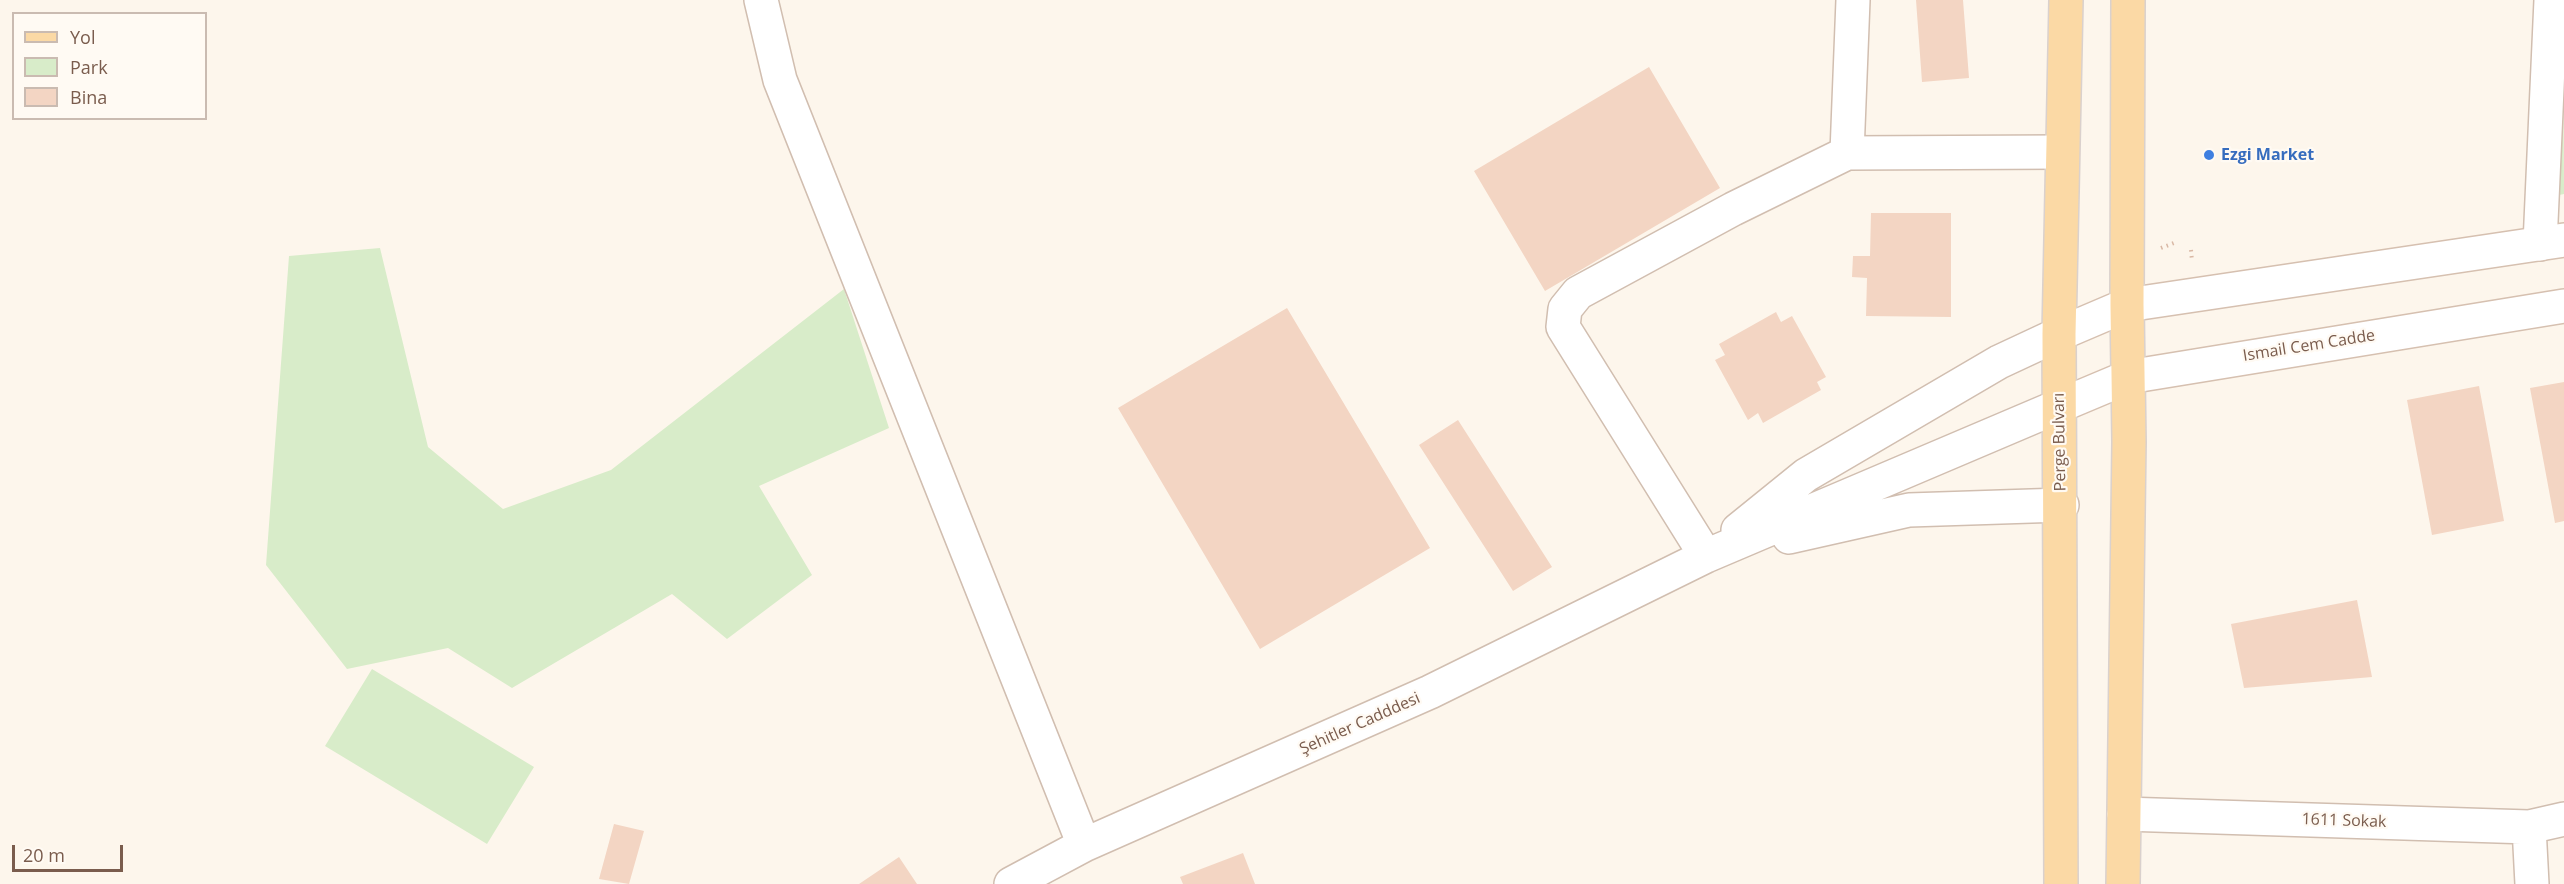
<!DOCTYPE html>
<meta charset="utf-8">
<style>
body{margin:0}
#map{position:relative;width:2564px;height:884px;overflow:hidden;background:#fdf6ec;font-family:"Open Sans",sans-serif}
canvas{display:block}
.legend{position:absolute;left:12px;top:12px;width:195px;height:108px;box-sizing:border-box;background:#fffaf3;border:2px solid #cabbb1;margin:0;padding:8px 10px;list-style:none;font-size:18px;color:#7a5c4d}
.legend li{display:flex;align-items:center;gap:12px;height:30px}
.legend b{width:30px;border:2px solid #cabbb1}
.scale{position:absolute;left:12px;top:845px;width:111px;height:27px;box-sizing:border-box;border:3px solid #7a5c4d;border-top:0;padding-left:8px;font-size:18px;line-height:21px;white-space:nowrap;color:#7a5c4d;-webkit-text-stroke:4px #fffaf3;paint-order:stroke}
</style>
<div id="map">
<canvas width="2564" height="884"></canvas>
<ul class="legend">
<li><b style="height:8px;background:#fbd9a5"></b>Yol</li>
<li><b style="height:16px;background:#d8ecc9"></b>Park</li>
<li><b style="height:16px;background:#f3d5c3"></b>Bina</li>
</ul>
<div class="scale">20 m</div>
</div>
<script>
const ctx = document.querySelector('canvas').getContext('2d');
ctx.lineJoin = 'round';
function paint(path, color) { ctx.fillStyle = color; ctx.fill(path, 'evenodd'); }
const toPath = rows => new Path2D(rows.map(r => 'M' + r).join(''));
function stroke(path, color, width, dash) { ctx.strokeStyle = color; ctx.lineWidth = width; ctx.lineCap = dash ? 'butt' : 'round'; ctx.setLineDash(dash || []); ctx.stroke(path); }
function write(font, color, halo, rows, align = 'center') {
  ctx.font = font + ' "Open Sans",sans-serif'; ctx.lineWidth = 4.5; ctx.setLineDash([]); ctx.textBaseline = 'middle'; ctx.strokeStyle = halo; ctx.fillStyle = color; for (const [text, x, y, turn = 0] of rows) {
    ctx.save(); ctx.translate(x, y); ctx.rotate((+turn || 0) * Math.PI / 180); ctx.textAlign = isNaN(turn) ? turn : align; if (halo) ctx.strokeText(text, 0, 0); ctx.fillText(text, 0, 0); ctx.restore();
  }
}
paint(toPath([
 [2563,2,2564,194,2559,195],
 [380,248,428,447,503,509,611,470,844,289,889,428,759,486,812,575,727,639,672,594,512,688,448,648,347,669,266,565,289,256],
 [372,669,534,767,487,844,325,746]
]), '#d8ecc9');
paint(toPath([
 [1916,0,1963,0,1969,78,1922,82],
 [1649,67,1720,188,1545,291,1474,171],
 [1871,213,1951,213,1951,317,1866,316,1867,278,1852,277,1853,256,1870,256],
 [1287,308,1430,548,1260,649,1118,408],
 [1776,312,1781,322,1792,316,1826,377,1817,382,1821,390,1763,423,1758,413,1748,420,1715,360,1725,355,1719,344],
 [2564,382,2564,521,2555,523,2530,388],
 [2479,386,2504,521,2432,535,2407,400],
 [1458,420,1552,567,1513,591,1419,445],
 [2357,600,2372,677,2244,688,2231,624],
 [614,824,644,831,629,884,599,879],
 [1243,853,1255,884,1183,884,1180,877],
 [899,857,917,884,859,884]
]), '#f3d5c3');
const minor = toPath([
 [761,0,780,80,1084,845],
 [1847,153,1853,0],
 [2540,244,2551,0],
 [1738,530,1806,475,1999,362,2059,334],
 [1789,537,1909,510,2062,505],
 [1706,556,1563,327,1565,309,1578,293,1733,209,1847,153,2062,152],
 [2124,814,2529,827,2564,819],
 [2529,827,2532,884],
 [1011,884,1084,845,1430,692,1706,556,2059,406]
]);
const secondary = toPath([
 [2059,334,2127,305,2564,240],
 [2059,406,2128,377,2564,306]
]);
const primary = toPath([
 [2061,884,2059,334,2066,0],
 [2123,884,2129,442,2127,305,2128,0]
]);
stroke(minor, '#d1beb0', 36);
stroke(secondary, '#d6c0b0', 36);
stroke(primary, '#dad1cd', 36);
stroke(toPath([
 [2161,248,2174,243],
 [2191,250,2192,261]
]), '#d9b8a5', 4, [1.5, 4.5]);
stroke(minor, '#fff', 33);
stroke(secondary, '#fff', 33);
stroke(primary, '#fbd9a5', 33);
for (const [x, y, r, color] of [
 [2209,155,6,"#3f7fe0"]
]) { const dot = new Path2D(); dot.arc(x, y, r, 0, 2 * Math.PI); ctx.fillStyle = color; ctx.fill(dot); stroke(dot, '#fffaf3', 2); }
write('bold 16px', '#366cbe', '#fffaf3', [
 ["Ezgi Market",2221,155]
], 'left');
write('16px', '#7a5c4d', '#fffaf3', [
 ["Ismail Cem Cadde",2309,346,-9],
 ["Perge Bulvarı",2060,442,-91],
 ["Şehitler Cadddesi",1360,724,-24],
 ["1611 Sokak",2344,821,2]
]);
</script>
